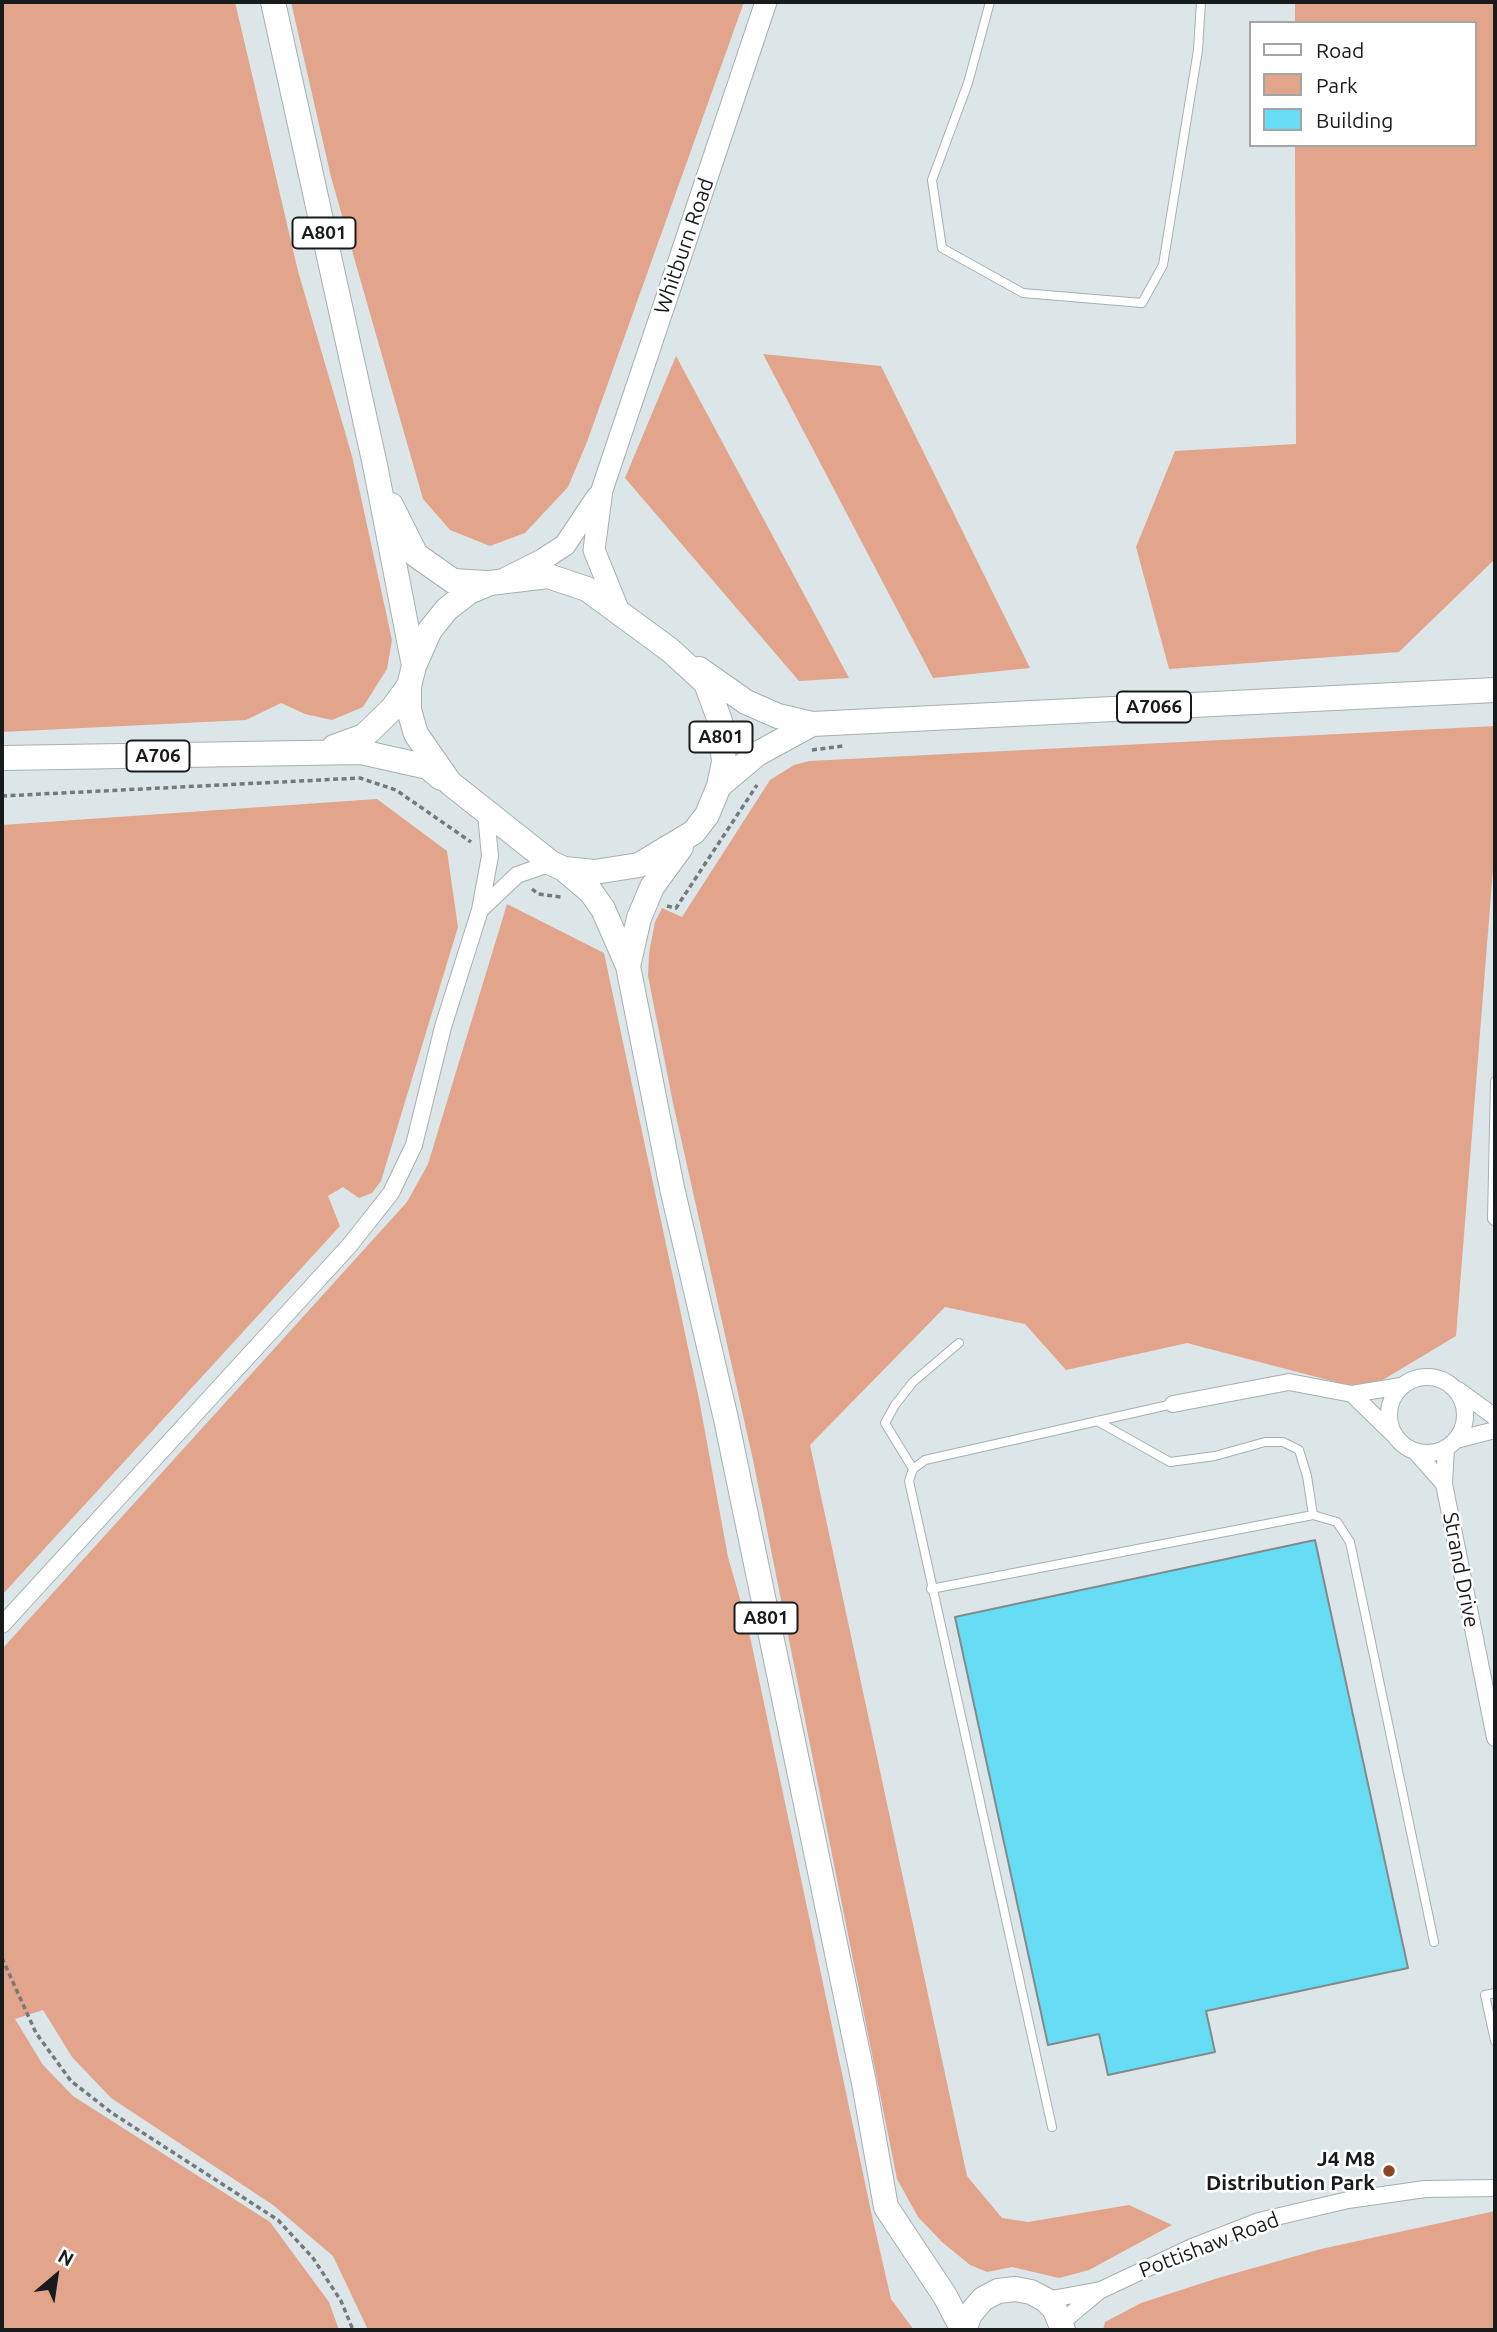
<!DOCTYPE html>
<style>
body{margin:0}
#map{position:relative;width:1497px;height:2332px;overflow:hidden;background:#dce6e8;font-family:Ubuntu,sans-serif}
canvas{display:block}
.frame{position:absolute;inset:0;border:4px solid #181b1c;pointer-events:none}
.legend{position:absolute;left:1249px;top:21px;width:228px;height:126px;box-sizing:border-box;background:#fff;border:2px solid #a3a4a4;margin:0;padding:9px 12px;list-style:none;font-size:21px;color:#181b1c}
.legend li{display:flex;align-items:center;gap:14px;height:35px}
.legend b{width:35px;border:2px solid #a3a4a4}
.north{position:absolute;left:21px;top:2241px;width:70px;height:70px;-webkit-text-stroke:5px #fff;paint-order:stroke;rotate:29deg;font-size:19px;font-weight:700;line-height:28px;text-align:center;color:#181b1c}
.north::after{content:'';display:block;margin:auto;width:24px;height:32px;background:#181b1c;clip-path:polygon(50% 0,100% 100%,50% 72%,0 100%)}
</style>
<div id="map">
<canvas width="1497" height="2332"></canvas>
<div class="frame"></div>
<ul class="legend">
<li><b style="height:9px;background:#fff"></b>Road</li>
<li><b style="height:19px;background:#e2a58c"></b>Park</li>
<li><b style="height:19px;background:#66ddf4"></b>Building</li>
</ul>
<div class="north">N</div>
</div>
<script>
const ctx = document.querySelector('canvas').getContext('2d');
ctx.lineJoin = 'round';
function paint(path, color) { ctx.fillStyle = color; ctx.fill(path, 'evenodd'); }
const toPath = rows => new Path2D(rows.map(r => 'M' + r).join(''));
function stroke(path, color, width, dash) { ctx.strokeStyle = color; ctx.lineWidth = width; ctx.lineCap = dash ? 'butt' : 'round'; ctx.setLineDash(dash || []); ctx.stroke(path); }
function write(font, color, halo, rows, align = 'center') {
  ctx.font = font + ' Ubuntu,sans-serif'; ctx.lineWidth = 5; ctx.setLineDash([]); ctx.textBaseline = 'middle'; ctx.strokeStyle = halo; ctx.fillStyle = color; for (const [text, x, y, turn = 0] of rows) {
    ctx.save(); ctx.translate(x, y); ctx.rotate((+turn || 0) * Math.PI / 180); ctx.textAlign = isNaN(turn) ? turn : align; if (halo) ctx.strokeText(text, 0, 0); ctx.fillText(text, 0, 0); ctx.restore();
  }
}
paint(toPath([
 [2,2,235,2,298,271,352,456,392,640,387,669,363,707,332,720,305,714,281,703,246,720,2,732],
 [291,2,744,2,587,442,568,487,525,533,490,546,450,530,423,499,331,177],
 [1295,2,1495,2,1495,559,1399,652,1169,669,1136,547,1175,451,1296,444,1295,145,1474,145,1474,23,1295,23],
 [763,354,881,366,1030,668,933,678],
 [676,356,849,678,799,681,625,478],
 [1495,726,1495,844,1456,1336,1366,1390,1187,1343,1066,1370,1025,1324,945,1307,810,1445,967,2176,1002,2218,1028,2222,1129,2205,1172,2225,1089,2270,1059,2278,1012,2267,987,2272,970,2265,942,2242,918,2217,897,2179,753,1460,673,1103,648,976,649,953,655,922,662,908,682,917,770,780,794,765,809,761],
 [377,799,447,851,458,927,381,1181,372,1193,359,1198,343,1187,328,1196,340,1226,2,1595,2,825],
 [507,904,604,953,699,1399,728,1557,748,1627,872,2216,891,2299,914,2330,368,2330,333,2256,273,2205,111,2098,72,2057,43,2010,15,2019,43,2065,73,2096,270,2222,329,2302,339,2330,2,2330,2,1649,407,1202,428,1164],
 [1495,2211,1495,2330,1103,2330,1105,2322,1141,2303,1218,2278,1321,2249]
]), '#e2a58c');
const building = toPath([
 [1315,1540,1408,1968,1206,2011,1215,2052,1108,2075,1099,2034,1048,2045,955,1617,1315,1540]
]);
paint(building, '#66ddf4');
stroke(building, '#828b8c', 2);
const lane = toPath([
 [990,2,968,83,932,180,942,248,1023,293,1142,303,1163,265,1198,50,1201,2],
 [1495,1081,1492,1219,1495,1222],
 [1097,1421,1170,1462,1215,1456,1265,1442,1283,1442,1299,1450,1307,1476,1313,1515],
 [913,1469,885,1423,895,1405,913,1382,959,1343],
 [931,1589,1313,1515,1337,1522,1350,1542,1434,1942],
 [1495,1993,1485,1995,1495,2041],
 [1052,2127,909,1481,913,1469,925,1460,1173,1404]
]);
const street = toPath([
 [480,910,517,875,551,863],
 '1389 1415a38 38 0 1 1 76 0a38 38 0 1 1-76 0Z',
 [1458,1390,1495,1417],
 [1352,1394,1393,1434],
 [1173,1404,1289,1382,1352,1394,1401,1386],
 [1456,1440,1495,1430],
 [1446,1448,1444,1484,1495,1738],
 [1415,1451,1444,1484],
 [2,1625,349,1246,391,1193,414,1145,443,1027,480,910,490,856,486,814],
 [1046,2300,1101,2290,1190,2248,1259,2221,1348,2200,1425,2189,1495,2188],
 [1062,2322,1099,2291]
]);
const secondary = toPath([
 [506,578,542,560,565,545,597,497],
 [618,609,594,550,602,490,766,2]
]);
const primary = toPath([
 [273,2,375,465,414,666],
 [391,505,416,555,453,581,486,583],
 [548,576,587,589,670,650,706,683,720,721,724,762,719,786,707,815,694,832,639,865,595,872,564,869,551,863,450,783,416,734,409,710,409,686,414,666,430,630,447,609,469,592,490,583,548,576],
 [699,669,746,702,778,716,812,724,1495,690],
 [334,747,364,736,392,709,409,686],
 [2,758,361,752,428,767,441,778],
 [719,786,757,754,812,724],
 [564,869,591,892,603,909,628,966,672,1188,726,1419,864,2083,886,2207,945,2296,963,2330],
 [628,966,639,918,652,887,681,847],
 [964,2330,970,2314,983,2299,998,2291,1015,2289,1031,2292,1046,2300,1055,2310,1063,2330]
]);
stroke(lane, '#a6afb1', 10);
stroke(street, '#a6afb1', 18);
stroke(secondary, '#a6afb1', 23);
stroke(primary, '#a6afb1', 26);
stroke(toPath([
 [812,750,843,746],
 [2,796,360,778,396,790,471,842],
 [532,889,538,894,561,897],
 [667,906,676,908,757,785],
 [2,1958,36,2033,71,2081,112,2113,278,2220,313,2258,341,2301,353,2330]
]), '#747a7c', 3.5, [5, 3.5]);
stroke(lane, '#fff', 8);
stroke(street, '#fff', 16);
stroke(secondary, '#fff', 21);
stroke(primary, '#fff', 24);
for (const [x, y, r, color] of [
 [1389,2171,7,"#8d4525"]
]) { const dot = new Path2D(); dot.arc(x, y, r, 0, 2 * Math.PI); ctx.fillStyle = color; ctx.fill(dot); stroke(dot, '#fff', 2.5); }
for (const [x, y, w] of [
 [324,233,63],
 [1154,707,74],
 [721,737,63],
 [158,756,63],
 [766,1618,63]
]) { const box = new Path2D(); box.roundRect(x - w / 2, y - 15.5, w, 31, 5); ctx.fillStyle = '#fff'; ctx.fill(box); stroke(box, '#181b1c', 2); }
write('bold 19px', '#181b1c', null, [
 ["A801",324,233],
 ["A7066",1154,707],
 ["A801",721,737],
 ["A706",158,756],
 ["A801",766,1618]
]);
write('21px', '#181b1c', '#fff', [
 ["Whitburn Road",684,246,-71],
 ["Strand Drive",1461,1570,79],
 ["Pottishaw Road",1209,2245,-21]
]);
write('bold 21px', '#181b1c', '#fff', [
 ["J4 M8",1375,2159],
 ["Distribution Park",1375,2183]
], 'right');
</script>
